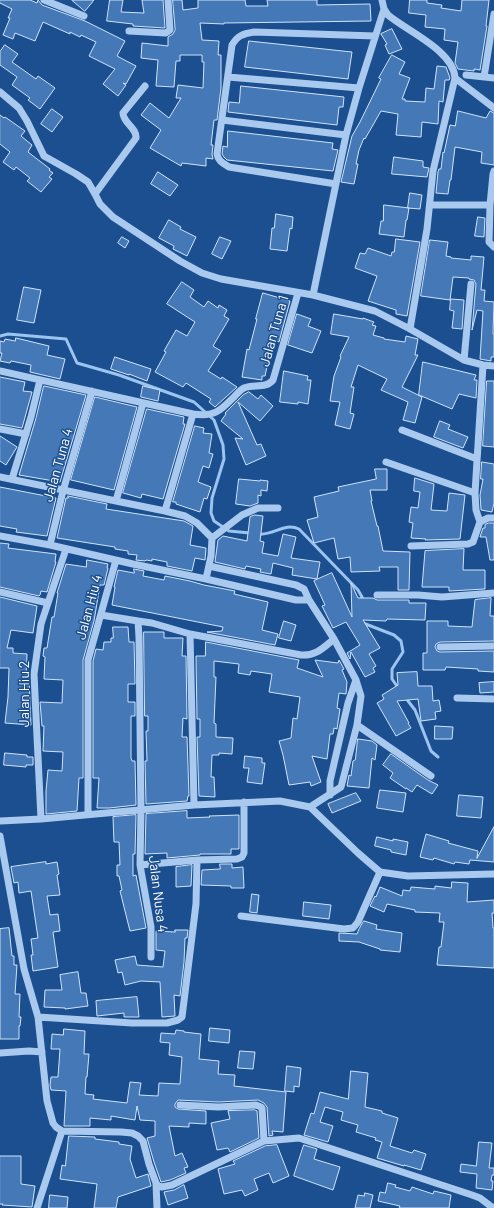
<!DOCTYPE html>
<html>
<head>
<meta charset="utf-8">
<style>
  body { margin:0 }
  canvas { display:block; background:#1b4f8f }
</style>
</head>
<body>
<canvas width="494" height="1208"></canvas>
<script>
const ctx = document.querySelector('canvas').getContext('2d');
ctx.lineJoin = 'round';
function strokePath(path, color, width, dash) {
  ctx.strokeStyle = color;
  ctx.lineWidth = width;
  ctx.lineCap = dash ? 'butt' : 'round';
  ctx.setLineDash(dash || []);
  ctx.stroke(path);
}
function paint(path, color) {
  ctx.fillStyle = color;
  ctx.fill(path, 'evenodd');
}
function write(font, color, halo, rows, align = 'center') {
  ctx.font = font + ' Barlow,sans-serif';
  ctx.lineWidth = 3;
  ctx.setLineDash([]);
  ctx.textBaseline = 'middle';
  ctx.strokeStyle = halo;
  ctx.fillStyle = color;
  for (const [text, x, y, turn = 0] of rows) {
    ctx.save();
    ctx.translate(x, y);
    ctx.rotate((+turn || 0) * Math.PI / 180);
    ctx.textAlign = isNaN(turn) ? turn : align;
    if (halo) ctx.strokeText(text, 0, 0);
    ctx.fillText(text, 0, 0);
    ctx.restore();
  }
}
strokePath(new Path2D(`
  M0,336L8,334L66,339L77,363L119,375L194,402L214,420L223,445L224,459L212,498L211,513L214,521L229,531L250,533
  M258,534C274,536 284,522 299,529L358,590L362,597V601
  M363,623L394,635L401,641L403,652L392,669V679L399,689
  M405,697L415,710L431,751L438,757`), '#9cc4f0', 3);
const building = new Path2D(`
  M0,0H30L37,3L38,0L42,5L85,21L125,41L117,56L136,66L126,84L123,83L126,85L118,96L103,84L115,69L89,56L96,42L81,35L80,37L70,32V34L43,22L35,41L15,33L13,39L3,35L10,18H8L12,9L0,3Z
  M72,0H94L85,11Z
  M110,0H123L121,12L144,13L142,0H163L165,28L133,26V24L107,21Z
  M173,0H182L183,10L198,8V0H245L246,6H268L267,0H317V5L370,4L371,21L224,23V24L200,23L202,40L219,41L218,55H221V88L217,120H214L211,145H213L212,154L213,159L206,158V166L182,163L181,166L150,148L161,130L141,115L150,103L169,118L181,98H176L178,85L203,88L204,62H202V55H180V61H176L174,87L156,86L158,60L141,58L142,43L168,46V37L173,34L175,30Z
  M410,0H427V3L442,5L441,8L461,11L462,0H489L486,26H487L480,70L474,69V71L458,69L455,63L458,42L444,40L445,29L425,27L426,15L409,13Z
  M392,29L402,49L389,54L385,45L387,44L381,34Z
  M249,41L352,52L348,79L245,67Z
  M5,45L18,54L12,62L36,79L38,76L55,88L40,109L28,100L30,98L12,85L17,77L0,65V52Z
  M392,55L405,62L399,74L410,78L402,99H405V101L425,102L426,88L434,89L437,66L446,67L450,78L449,80H445L443,102L439,101L438,124L422,122L421,137L396,135L398,114L381,111L365,139L364,138L359,150L356,164H358L354,184L341,182L352,136L360,122L381,79L379,78Z
  M241,86L344,97L343,107H339L337,125L228,112L229,102L239,103Z
  M52,109L63,117L52,132L41,124Z
  M458,111L486,118L490,111L494,113V165L481,163L482,152L455,147L451,180H450L448,194L436,193L438,172L439,169H441L443,152L444,153L450,125L455,126Z
  M0,115L4,118L5,117L25,131L21,136L32,145L28,152L50,169L49,170L53,173L49,177L52,179L41,192L27,181L30,178L16,167L14,170L3,162L10,152L0,144Z
  M228,131L333,143L332,149L338,150L333,171L227,160L224,157L222,154L223,146L227,147Z
  M394,157L423,161V167L429,168L427,177L392,174Z
  M158,172L178,185L170,196L151,184Z
  M410,193L422,195L420,209L408,208Z
  M384,205L409,208L407,220H406L404,237L379,234L381,221H383Z
  M276,214L293,217L292,229L290,228L287,251L270,249L272,228H274Z
  M478,217L485,218L484,237L475,236Z
  M169,220L181,227L180,229L196,237L187,256L173,249L174,246L159,238Z
  M122,237L129,241L125,248L118,243Z
  M220,237L231,241L222,259L212,254Z
  M396,239L420,242L407,316L396,314V310L368,301L377,276L355,268L360,253L365,254L368,248L391,256L392,252H394Z
  M430,240L448,242L446,256L451,257V258L471,260V256L484,257L481,290H485L484,301L494,302L493,334H494V357H491V361L480,359L483,311L477,310L472,330L476,284L474,280L469,279V278L453,277L450,300L421,296Z
  M182,282L194,290L190,297L204,307L208,301L218,308L219,305L227,310L224,316L229,319L213,346L221,351L208,371L221,379L222,377L237,387L215,407L209,402L211,399L186,383L183,387L155,372L166,352L164,351L176,330L187,336L195,322L167,304Z
  M24,287L41,290L34,323L17,320Z
  M263,293L290,301L279,342L275,340L272,354L270,353L265,376H262V380L242,377L247,349L249,350L257,319H256Z
  M451,299L464,300L462,329L452,328L454,311L450,310Z
  M297,314L311,319L308,326L321,331L312,353L288,345Z
  M334,314L363,319V318L374,322L372,325L376,326L373,335L384,338V339L405,342L406,336L418,339L415,355H418L402,387L422,397L415,423L403,420L408,402L381,390L387,379L358,365L351,387H354L350,413L354,414L350,429L335,425L340,402L330,401L334,376L341,357L340,356L349,337L331,334Z
  M16,338L49,346L47,355L65,359L60,379L30,372L31,365L11,361L10,363L0,361L2,353H0V341L4,342L5,339L15,341Z
  M115,357L151,369L147,381L129,374V375L111,369Z
  M423,362L476,375L474,380H477L476,398L459,394L452,409L419,395Z
  M284,371L308,376L307,380H311L308,404L298,402V404L280,402Z
  M0,377L25,382L23,391L32,392L22,428L0,424Z
  M487,381H494V447L483,446Z
  M44,386L86,395L60,482L19,475L36,418Z
  M143,386L160,390L158,401L141,397Z
  M249,392L258,399L261,395L273,406L260,421L238,402L257,445L261,444L266,456L246,465L235,438L243,439L221,421L226,414L225,413L243,395Z
  M95,397L137,407L114,490L71,480Z
  M147,409L184,417L183,424H185L163,499L142,494L141,498L123,493Z
  M440,421L450,425L448,429L468,437L463,448L434,437Z
  M195,426L204,428L203,433L212,434L209,453L213,454L209,468L203,466L198,482L211,487L207,499L204,498L200,512L176,504V502H173Z
  M0,436L17,447L6,465L0,461Z
  M482,462L494,464V503L492,512L481,510V509L480,495L483,479H481Z
  M375,469H387V490H370L372,501H371L377,526H378L383,551L410,552L409,590H398V567H379L380,571L351,572L350,557L338,559L334,538L314,543L307,520L318,517L314,497L339,491L338,487L376,479Z
  M415,478L434,484L431,510L447,511L449,493L465,495L460,539L425,540L426,539L411,538L413,523L409,522L411,507L418,508L420,492L414,491Z
  M239,479L260,481V480L268,481L267,491L261,490V496L258,495V503L250,506L236,504Z
  M0,487L56,498L47,536L16,532L17,529L0,526Z
  M68,496L107,504L106,509L184,521L193,526L190,545L206,548L205,560L195,558L192,571L167,566V562L152,559V561L146,560L145,561L136,560L137,555L128,554V551L115,549V547L57,538L66,498H68Z
  M255,515L263,516L260,541L264,542L262,553L278,556L283,534L296,537L291,558L320,562L317,579L292,575L293,568L273,563L271,574L260,572L261,569L246,566L245,569L215,562L218,540L223,536L247,541L250,517Z
  M489,523H494V560H490L486,537H480L483,528H485V525Z
  M0,543L9,544L8,548L56,554L55,562H56L47,592L41,591L40,595L39,596L0,587Z
  M464,549L463,570H485V589L449,591V587H422L425,551Z
  M87,560L108,564L107,568H108L104,585H100L94,621L83,660V778H79L77,811L46,814V791L48,770L62,771L63,752L43,751L44,726H42L40,702L62,703L63,680L44,679L45,657L43,656L44,648H47L52,617H54L58,593H57L66,564L86,567Z
  M134,569L144,571L143,576L164,580L165,576L190,581L204,585L235,591L234,594L268,602L262,630L278,634L275,645L207,632L222,631L223,627L112,605L115,587H114L118,570L134,573Z
  M332,573L352,617L351,583L358,598H373L377,600H409V603H426L425,620L387,619L386,621L363,620L380,648L369,654L376,666L373,668L375,672L365,677L351,652L350,659L347,653L360,645L346,622L333,628L322,606L325,605L314,581Z
  M0,597L37,606L33,633L11,630L7,648H13V653L27,654L26,678L29,679L31,725L5,723L8,697L9,668H0Z
  M491,598L490,616H494V641L440,642L436,644L435,647L437,651L440,652L494,651V672L478,671V669L446,667L445,670H423V653H427V621H448V626L472,627L475,600Z
  M284,621L296,625L291,641L279,638Z
  M113,627H128L129,642H134L135,684H128V702H135V716H131V758L132,761H135L136,805L109,808H97L99,778H93V661L96,649L103,650L104,642H111V638H113Z
  M144,632H164V638H183L182,656H186L187,719L183,718L182,737H187L189,796H188L187,801L146,804L145,761H147L146,731H148V716H145Z
  M206,642L299,660L297,668L323,677L315,660L338,663L339,660L344,669L342,670L347,682L346,694L339,693L337,708L340,709L337,729L334,728L333,734H330L327,759L312,756L321,782L311,786L310,782L289,785L283,755L279,741L291,738L293,718L297,719L300,697L269,692L272,674L251,671L250,675L238,673L239,664L214,661V677H216L214,723L216,724V737L233,738L232,754L219,753V755H212L211,777H214L215,797L199,796L197,737H200V719H197L196,656H205Z
  M417,672L418,686H432L433,701L439,700L441,711L435,712L436,719L421,721L418,699L397,701L409,723H408L411,728L396,736L377,703L384,699L382,695L398,685L397,673Z
  M494,682V692L480,693L479,683Z
  M435,726L453,727L452,739H435Z
  M358,739L372,741L377,745L375,760L372,758L369,788L347,786L349,775L351,776L353,761L355,760Z
  M5,753L27,755V757H33V765H26V767L4,765Z
  M391,754L428,780L438,785L432,794L417,785L412,792L406,788V789L390,778L393,773L383,765Z
  M245,756L262,758V763H265L262,784L247,782L249,768H244Z
  M380,790L406,793L403,812L377,808Z
  M356,793L361,801L332,813L328,804Z
  M459,795L483,797L481,818L457,816Z
  M187,811V818L210,817L209,816L239,815V849H231V854H200V855L167,858V853L145,854L146,814Z
  M136,815L135,854H133V876L136,875L146,928L130,931L120,891L122,890L119,876H117V865H120L119,842H114L113,817Z
  M494,827V862L470,860L469,864L455,862L454,864L434,858L433,860L420,857L426,834L449,841L448,843L478,851L477,858Z
  M377,837L393,841V839L408,842L406,855L391,852V850L375,846Z
  M46,862V864L57,862L59,874L57,875L60,895L47,896L50,915L58,914L60,931L53,932L58,967L33,971L31,955H33L31,939L38,938L31,891L19,893L18,882L14,883L11,867Z
  M220,864H232V868L243,867L244,888H231V886L201,885L202,870L220,869Z
  M192,865L191,886L176,887V867Z
  M452,882L468,883L467,902L494,900V913H492L493,928H494V968L437,965L439,947H441L444,922H439L440,913L415,912V910L387,904L384,912L370,906L375,896L376,897L380,887L402,896L403,890L410,891L411,887L435,889V886L451,888Z
  M252,894L259,895L257,913L250,912Z
  M304,902L331,905L329,919L303,916Z
  M364,921L377,925L376,929L402,933L400,952L380,950V949L359,942L339,941V933L357,934L359,929Z
  M9,928L12,956H14V965H17L15,994H20L19,1017H21L20,1026H19V1039H0V929Z
  M175,930H188L187,938H185L184,962L180,996L174,995L175,1016L162,1017L160,982L141,981L125,985L122,972L118,973L115,960L135,956L137,965L163,967L165,951L156,950V931L175,932Z
  M78,972L81,993H86L88,1006L65,1009V1008L44,1007L45,990H62L60,975Z
  M137,997L139,1017H124V1013L97,1016L96,1001Z
  M210,1028L230,1030L229,1043L209,1041Z
  M64,1029L85,1031L84,1054H89L87,1077H86L85,1094L94,1095L93,1099L127,1103L130,1082L141,1083L139,1095L158,1096L159,1083L180,1084L182,1057L169,1055L170,1043L160,1042L161,1033L175,1034L176,1030L184,1031V1032L201,1034L199,1059L219,1061L218,1074L235,1075L234,1086L286,1092L283,1132L272,1131L273,1135L269,1136L267,1107L264,1103L258,1100L218,1102L178,1100L175,1104V1107L178,1109L206,1111V1124L189,1123V1127L169,1126L175,1156L182,1153L188,1167L184,1168L186,1173L170,1180L161,1182L154,1162L147,1138L155,1136V1121L140,1120L137,1106L135,1120L111,1116V1120L90,1118V1126H64L66,1091L51,1090L50,1085L51,1077H58L60,1049H51L52,1034L63,1035Z
  M240,1051L255,1052L253,1069L238,1068Z
  M287,1066L301,1068L299,1087L294,1086V1092L285,1091Z
  M351,1071L368,1073L365,1107L382,1111V1113L398,1118L390,1146L412,1153L414,1150L426,1154L421,1170L404,1165V1166L377,1158L382,1142L375,1140L376,1138L356,1132L358,1125L341,1120L343,1112L325,1107L320,1122L333,1126L328,1142L304,1135L311,1113L314,1114L320,1092L348,1099Z
  M255,1110L257,1111L259,1138L230,1152L228,1148L217,1150L211,1123L230,1119L228,1111Z
  M69,1136L95,1137V1139L119,1142V1144L132,1146L130,1159L136,1178L148,1174L151,1186L118,1197L116,1208H94L97,1184L60,1179L62,1165L65,1166Z
  M479,1142L492,1143L489,1168H494V1175H492L491,1181H493L492,1190L476,1188L477,1174L460,1172L461,1164L476,1166Z
  M277,1145L289,1176L273,1183L269,1173L254,1179L258,1190L245,1196L242,1190L224,1194L218,1169L235,1164L233,1161L265,1146Z
  M304,1145L317,1149L314,1159L340,1167L333,1190L294,1176Z
  M0,1156H21V1184L35,1186L32,1207L2,1205L3,1204H0Z
  M388,1183L396,1185L395,1187L410,1191L412,1187L433,1194L434,1191L451,1195L449,1208H399L400,1206L378,1201L380,1192L385,1193Z
  M184,1185L188,1198L168,1205L164,1192L174,1190Z
  M365,1193L373,1195L370,1208H355L358,1195L364,1196Z
  M50,1195L68,1197L67,1208H49Z`);
paint(building, '#4478b7');
strokePath(building, '#cfe3fa', 1);
strokePath(new Path2D(`
  M44,0L84,16
  M382,0L384,9L388,15C407,31 454,51 455,78L433,171L427,229L410,329
  M129,31L166,33L170,30L168,0
  M466,75L494,78
  M228,77L359,88
  M484,77L494,14
  M455,78L494,108
  M0,92L19,108L27,121L44,156L76,174L88,182L95,194L100,204L113,217L180,261L202,273L221,279L313,295L375,311L410,329L464,360L483,365L494,366
  M222,120L346,135
  M494,171L493,174L490,205L489,242L494,247
  M336,184L229,167C223,163 218,161 217,154L232,45C238,35 243,34 254,32L375,36
  M95,194L136,138C137,128 123,123 123,113L145,86
  M430,205H490
  M313,295L346,135L359,88L384,9
  M464,360L471,284
  M0,371L193,414C215,417 220,411 234,397C237,394 240,390 244,388C254,384 266,389 273,380L298,293
  M0,429L26,434
  M402,430L477,459
  M386,462L475,493
  M0,477L116,501L165,511L185,516L197,523L212,538L211,556L206,579
  M12,479L31,417L40,380
  M116,501L143,403
  M165,511L193,414
  M480,522L476,510L475,493L483,365
  M0,536L50,545L133,564L206,579L296,600H309
  M212,538L242,515L258,508H278
  M50,545L63,491L92,391
  M411,546L468,544L473,542L480,522L488,518H494
  M209,566L296,585L304,589L309,600L334,639L356,680L361,696L357,725L341,787L310,807
  M0,592L48,603
  M377,595H418L442,597L494,593
  M101,615L138,621
  M190,634L194,805
  M440,647L494,646
  M457,698L494,699
  M357,725L431,776
  M330,795V781L348,703L356,680
  M88,814V660L116,560
  M41,819L34,674L41,624L66,549
  M0,821L41,819L194,805L280,801L310,807L358,853L380,872L408,876L494,874
  M0,836L24,969L38,1017L47,1101L53,1123L56,1127L62,1131L121,1132L132,1133L138,1136L143,1141L149,1164L156,1183L157,1208
  M140,865L197,860L237,859L242,857L244,853V802
  M241,916L344,929L353,928L358,922L380,872
  M151,957V927L140,865L141,810L139,637L138,621L152,623L190,634L301,655C316,656 323,648 334,639
  M38,1017L132,1023H167L178,1020L182,1017L196,904L197,860
  M0,1053L29,1051L42,1052
  M180,1105L218,1107L256,1105L261,1107L262,1108L264,1141
  M156,1183L158,1186L162,1187L172,1185L264,1141L299,1138L472,1195L480,1198L493,1208
  M37,1208L62,1131`), '#a9c9ee', 7);
write('14px', '#fff', '#1b4f8f', [
  ["Jalan Tuna 1",274,331,-74],
  ["Jalan Tuna 4",58,465,-74],
  ["Jalan Hiu 4",89,607,-75],
  ["Jalan Hiu 2",24,694,-90],
  ["Jalan Nusa 4",158,894,83]
]);
</script>
</body>
</html>
